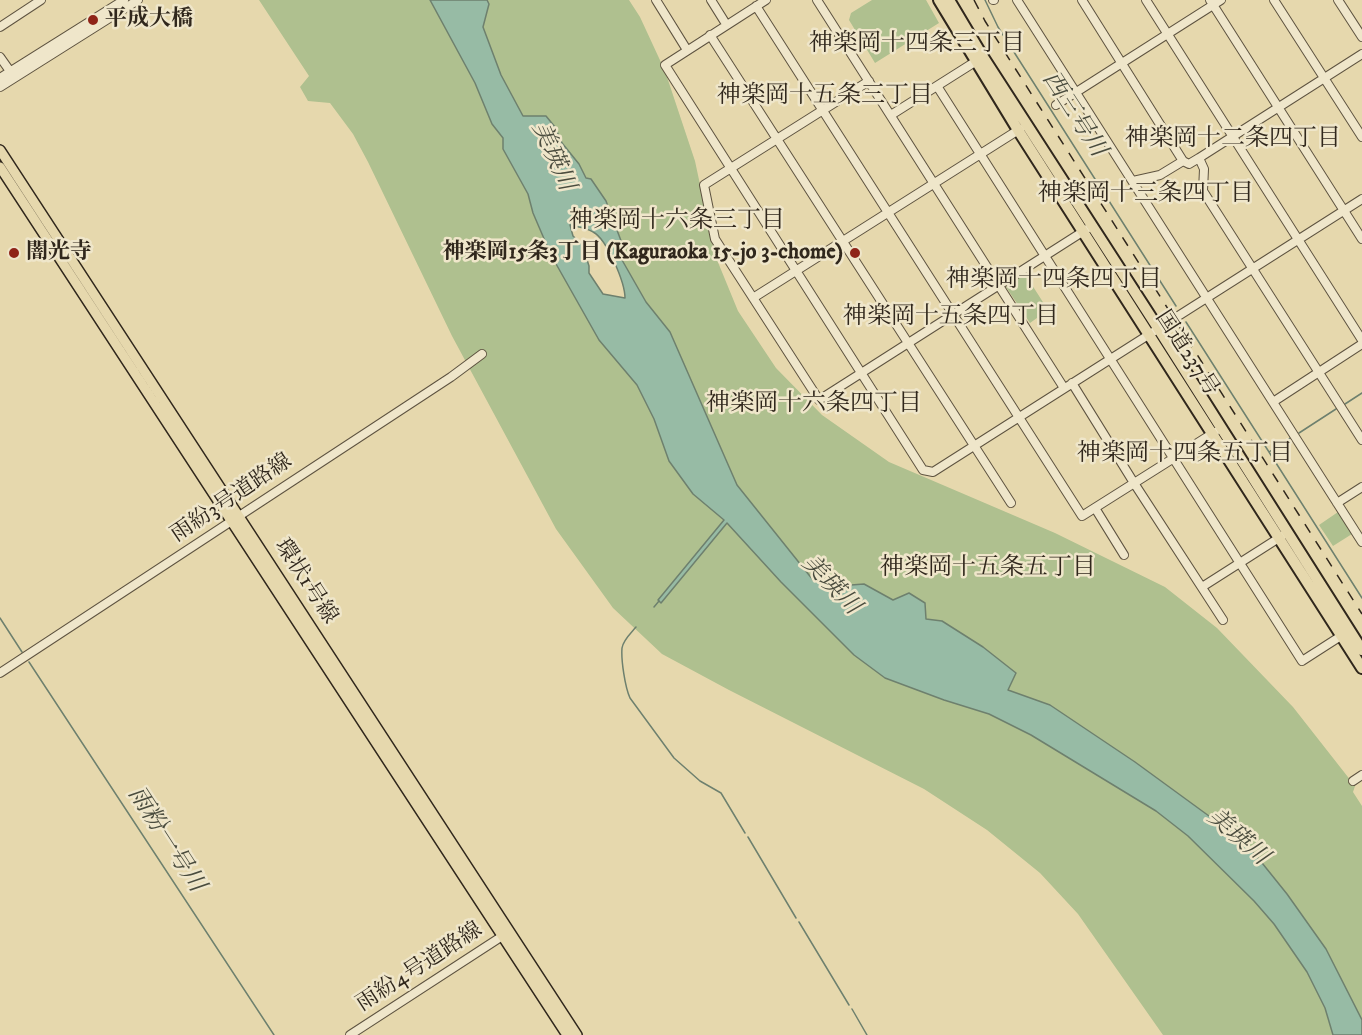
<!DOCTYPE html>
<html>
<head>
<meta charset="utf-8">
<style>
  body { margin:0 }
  canvas { display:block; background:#e6d8ad }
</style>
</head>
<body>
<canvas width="1362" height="1035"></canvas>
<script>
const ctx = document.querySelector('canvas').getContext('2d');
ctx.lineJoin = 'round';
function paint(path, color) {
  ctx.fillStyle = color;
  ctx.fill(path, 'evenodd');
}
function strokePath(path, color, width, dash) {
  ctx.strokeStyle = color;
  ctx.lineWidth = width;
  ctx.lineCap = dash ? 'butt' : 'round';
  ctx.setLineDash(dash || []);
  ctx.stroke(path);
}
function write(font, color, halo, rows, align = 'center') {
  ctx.font = font + ' "IM FELL DW Pica","Noto Serif JP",serif';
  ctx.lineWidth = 5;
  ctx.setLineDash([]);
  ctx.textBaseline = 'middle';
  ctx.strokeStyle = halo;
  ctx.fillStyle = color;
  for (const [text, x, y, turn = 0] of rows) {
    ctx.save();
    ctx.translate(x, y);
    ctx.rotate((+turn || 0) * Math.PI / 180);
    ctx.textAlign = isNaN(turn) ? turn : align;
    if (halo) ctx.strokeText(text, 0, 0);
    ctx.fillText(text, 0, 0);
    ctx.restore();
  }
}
paint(new Path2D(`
  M259,0H430L475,83L492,124L503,138V149L528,194L533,213L551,255L599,340L637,385L693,494L725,521L781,582L854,655L885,678L944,700L989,714L1031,735L1156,811L1188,836L1254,901L1274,924L1307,972L1325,1008L1333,1035H1163L1078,914L1040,873L987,830L924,789L729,690L662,654L613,608L556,529L452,336L368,162L353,134L330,103L308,101L300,87L309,76Z
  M487,0H629L640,17L665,71L695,161L715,255L738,311L776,368L822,415L889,462L1055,533L1165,587L1217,628L1293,707L1355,786L1353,792L1362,806V1020L1326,949L1287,894L1246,843L1135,762L1050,705L1008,690L1016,673L983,647L942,621L926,619L925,603L909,593L893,600L864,584L838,586L813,580L737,485L670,332L646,302L622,260L623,246L579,164L562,143L555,127L523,116L501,75L483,27L489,4Z
  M872,0H926L939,23L875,63L849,20L851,13Z
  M1025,274L1048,310L1030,323L1006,287Z
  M1338,512L1352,534L1333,546L1319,525Z`), '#afc08f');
const water = new Path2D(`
  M430,0H487L489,4L483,27L501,75L523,116H546L555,127L562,143L579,164L586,178L591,179L606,201L623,246L622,260L646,302L670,332L737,485L813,580L838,586L864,584L893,600L909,593L925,603L926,619L942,621L983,647L1016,673L1008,690L1050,705L1135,762L1246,843L1287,894L1326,949L1362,1020V1035H1333L1325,1008L1307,972L1274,924L1254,901L1188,836L1156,811L1031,735L989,714L944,700L885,678L854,655L781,582L727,523L661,603L658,600L724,520L693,494L669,461L654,419L637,385L599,340L551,255L533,213L528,194L503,149V138L492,124L475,83ZM570,225C577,227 587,228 593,232C607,239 625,283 625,298L603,294L589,273V266L582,244L573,236Z`);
paint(water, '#97bba5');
strokePath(water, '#6e806e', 1.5);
strokePath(new Path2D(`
  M985,0L998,27L1176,306
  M1186,322L1269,452L1290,438
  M1345,404L1362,393
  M1299,433L1336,409
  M1269,452L1362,598
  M654,607L659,601
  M0,618L22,652
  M636,627C631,633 623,640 622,648C621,660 625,687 630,698L674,758L700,781L721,793L745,833
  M29,662L274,1035
  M748,837L796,918
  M799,922L849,1005
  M852,1009L867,1035`), '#6e806e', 1.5);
const minor = new Path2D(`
  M656,0L687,50
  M711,0L726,24
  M766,0L665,65L923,470L933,472L1362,199
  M817,0L1064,388
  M993,0H994
  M1017,0L1362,542
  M1082,0L1183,161
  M1146,0L1362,340
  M1210,0L1362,239
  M1274,0L1362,137
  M1338,0L1362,37
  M756,6L1082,516L1215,432
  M0,27L41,0
  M710,35L1011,503
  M0,57L12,74
  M0,78L124,0
  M869,81L704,185L715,239L819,400L1087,229
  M937,86L1302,661L1344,634
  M0,87L138,0
  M1056,105L1221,0
  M891,115L978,60
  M1199,158L1362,54
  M1133,181L1160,175L1183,161L1189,164L1199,158L1204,169L1203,191L1362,440
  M753,298L1020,129
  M1072,383L1134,483L1223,620
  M1273,402L1362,344
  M1337,503L1362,487
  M1095,508L1124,555
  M1202,587L1282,536
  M0,673L451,377L482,354
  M1353,781L1362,775
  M350,1035L507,933`);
const major = new Path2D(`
  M0,150L577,1035
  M0,167L567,1035`);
const highway = new Path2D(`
  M939,0L1018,130L1362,668
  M949,0L983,57L1158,328L1362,650`);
strokePath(minor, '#5e5340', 10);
strokePath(major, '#30271c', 12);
strokePath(highway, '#30271c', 14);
strokePath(minor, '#efe6ca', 8);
strokePath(major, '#e6d8ad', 9);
strokePath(highway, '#e6d8ad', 10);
strokePath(new Path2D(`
  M974,0L985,21L1362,614`), '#30271c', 1.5, [10, 10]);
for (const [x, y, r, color] of [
  [93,20,6,"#8f2418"],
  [14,253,6,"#8f2418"],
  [855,253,6,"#8f2418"]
]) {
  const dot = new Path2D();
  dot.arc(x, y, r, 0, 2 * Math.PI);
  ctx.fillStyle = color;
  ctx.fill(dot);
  strokePath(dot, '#efe6ca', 2);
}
write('bold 22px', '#30271c', '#efe6ca', [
  ["平成大橋",105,20],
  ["闇光寺",26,253],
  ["神楽岡15条3丁目 (Kaguraoka 15-jo 3-chome)",843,253,"right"]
], 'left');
write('22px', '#30271c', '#efe6ca', [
  ["国道237号",1186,354,57],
  ["雨紛3号道路線",232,499,-34],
  ["環状1号線",305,582,57],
  ["雨紛4号道路線",420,968,-33]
]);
write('24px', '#30271c', '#efe6ca', [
  ["神楽岡十四条三丁目",917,45],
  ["神楽岡十五条三丁目",825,97],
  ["神楽岡十二条四丁目",1233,140],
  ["神楽岡十三条四丁目",1146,195],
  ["神楽岡十六条三丁目",677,222],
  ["神楽岡十四条四丁目",1054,281],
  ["神楽岡十五条四丁目",951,318],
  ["神楽岡十六条四丁目",814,405],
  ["神楽岡十四条五丁目",1185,455],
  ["神楽岡十五条五丁目",988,569]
]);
write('italic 24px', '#4a4c3e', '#efe6ca', [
  ["西三号川",1073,115,57],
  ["美瑛川",552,157,66],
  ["美瑛川",830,586,46],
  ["美瑛川",1237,838,41],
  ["雨粉一号川",165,840,57]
]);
</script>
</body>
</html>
